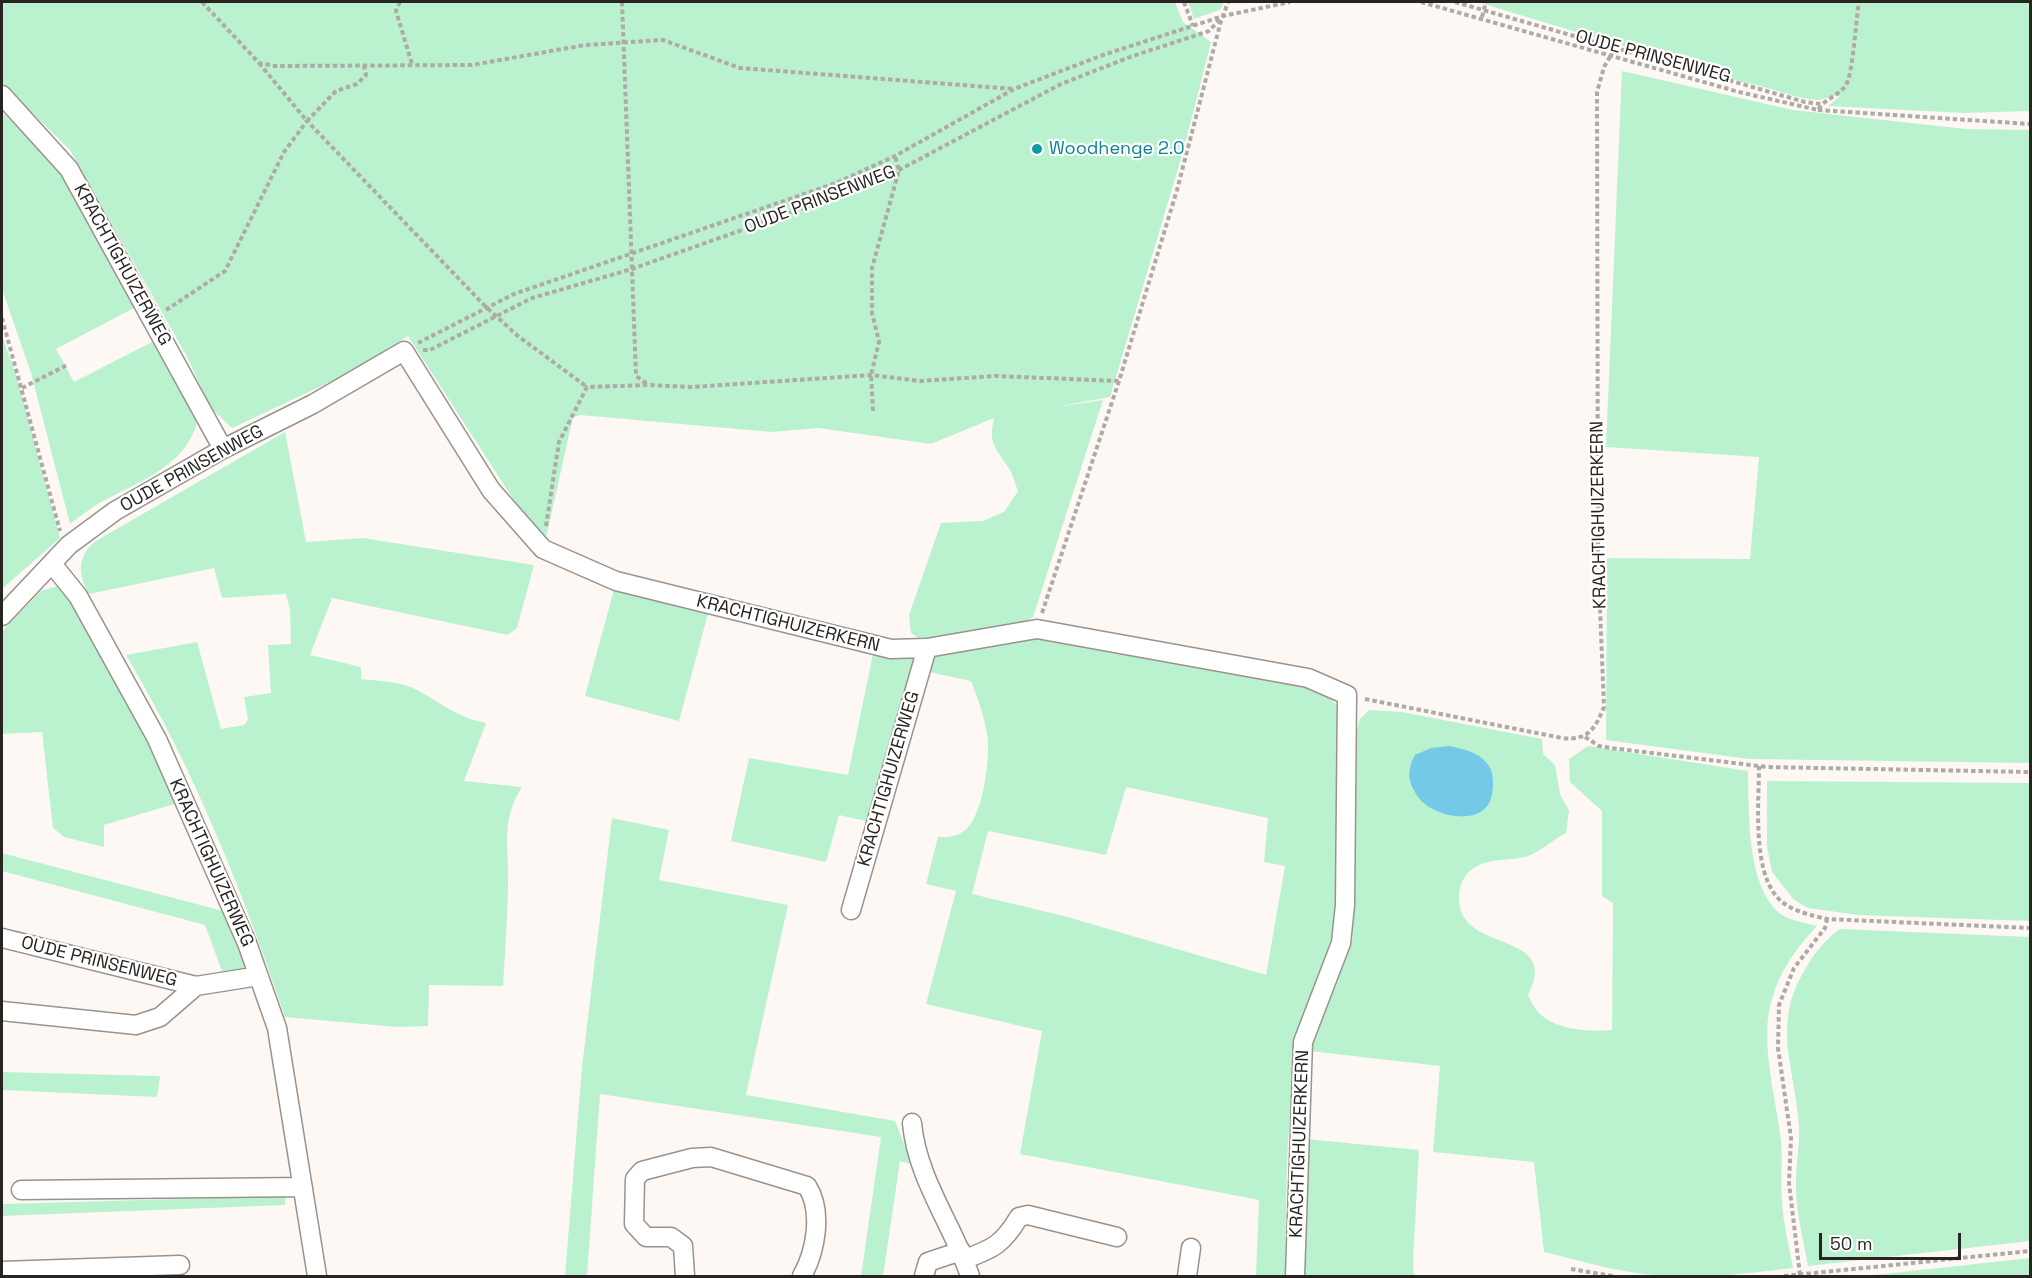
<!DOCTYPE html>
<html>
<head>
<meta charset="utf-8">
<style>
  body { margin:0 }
  #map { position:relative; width:2032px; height:1278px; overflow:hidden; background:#fef8f5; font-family:"Space Grotesk",sans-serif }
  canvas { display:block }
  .frame { position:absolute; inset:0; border:3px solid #282422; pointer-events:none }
  .scale { position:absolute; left:1819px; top:1233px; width:142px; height:27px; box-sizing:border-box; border:3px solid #282422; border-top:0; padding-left:8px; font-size:18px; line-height:21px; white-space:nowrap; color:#282422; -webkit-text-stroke:4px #fff; paint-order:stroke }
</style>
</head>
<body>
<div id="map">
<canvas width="2032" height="1278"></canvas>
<div class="frame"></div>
<div class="scale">50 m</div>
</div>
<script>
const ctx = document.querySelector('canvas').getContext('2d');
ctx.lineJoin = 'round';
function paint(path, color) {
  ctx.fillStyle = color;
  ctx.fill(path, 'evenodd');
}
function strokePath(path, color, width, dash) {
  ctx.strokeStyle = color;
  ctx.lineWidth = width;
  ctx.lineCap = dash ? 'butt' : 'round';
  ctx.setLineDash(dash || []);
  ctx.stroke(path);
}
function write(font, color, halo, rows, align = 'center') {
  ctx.font = font + ' "Space Grotesk",sans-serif';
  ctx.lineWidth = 4.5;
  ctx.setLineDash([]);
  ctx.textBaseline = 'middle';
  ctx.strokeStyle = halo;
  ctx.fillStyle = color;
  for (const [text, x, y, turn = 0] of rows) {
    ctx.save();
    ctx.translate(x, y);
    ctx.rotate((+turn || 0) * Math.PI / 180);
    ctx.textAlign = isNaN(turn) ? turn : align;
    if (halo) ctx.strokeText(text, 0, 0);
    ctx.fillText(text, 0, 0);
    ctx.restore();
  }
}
paint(new Path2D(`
  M2,2H1175L1183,22L1211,42L1183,152L1110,397L1055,407L1103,400L1033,617L1017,627L924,642L911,633L909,615L941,523L983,521L1004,512L1018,491C1015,483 1013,474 1008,467C995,447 988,444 994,418L931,444L819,428L771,432L580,415L573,417L544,547L408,336L343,376L232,428L211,408L186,355L70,150L2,83Z
  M1188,2H1224L1220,10L1194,19Z
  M1477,2H2030V111L1964,113L1828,106L1840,96C1831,94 1826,100 1817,100C1799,100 1764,85 1742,82Z
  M1622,71L1793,110L1966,129L2030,130V763L1749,759L1606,740L1607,558L1750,559L1759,457L1606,447Z
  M2,112L56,166L134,308L56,349L74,382L152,342L197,422C186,468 132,484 96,505C87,511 78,518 70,524L31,373L2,289Z
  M2,335L17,378L60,538L2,589Z
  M285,432L306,542L363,538L534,565L517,628L508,635L332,598L310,655L361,667V679C378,681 397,681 413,688C440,701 454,717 486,723L464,781L522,787C499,822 510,850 508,889C507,921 505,954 503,986L429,985L428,1026L397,1027L285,1017C243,892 194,769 126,655L197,642L221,729L244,725L248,720L244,697L271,693L268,645L291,644L290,610L286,594L222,598L214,568L89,594C78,575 77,558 94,542Z
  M58,586L66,593L144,725L181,802L104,825V847L64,837L53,828L42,732L2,734V631L41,591Z
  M615,586L709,610L679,721L585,696Z
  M1067,638L1320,690L1336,704L1339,720L1338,916L1334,950L1295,1043L1287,1158L1285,1276H1256L1259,1200L1020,1154L1042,1031L926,1004L956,891L926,884L938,837C948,837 956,837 964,831C983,818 991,756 987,734C984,716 978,699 971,681L919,670L880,824L839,815L826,862L731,841L749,758L848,775L873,654L908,658L963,652L1011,639ZM1126,787L1268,818L1264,862L1285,866L1266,975L1064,916L972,894L988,831L1106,855Z
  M1369,710L1402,712L1542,739L1543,754L1555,765L1560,794L1569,811L1566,833C1554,839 1542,850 1531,855C1511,863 1487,855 1469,872C1462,878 1458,891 1459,901C1462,954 1562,930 1528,995C1531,1000 1534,1008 1538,1012C1555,1030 1589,1032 1612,1030L1613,903L1602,896V811L1570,782L1569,759L1588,746L1748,771C1749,812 1746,882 1778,912C1787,920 1806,923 1817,926C1797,947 1780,970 1772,999C1759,1039 1776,1099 1781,1140C1783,1160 1780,1180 1782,1200C1783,1223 1789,1246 1793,1268C1752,1273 1711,1278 1670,1276C1627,1275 1585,1262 1544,1252L1534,1162L1433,1152L1440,1066L1310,1051L1316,1020L1346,954L1350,920L1354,739L1360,719Z
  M1767,781L2030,783V921L1858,915L1808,908L1794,900L1772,872L1767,847Z
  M612,818L669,830L659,880L788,905L746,1095L895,1121L912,1164L900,1161L883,1276H861L881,1137L600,1094L587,1276H565L582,1067Z
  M2,853L227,912L248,968L222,971L205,925L2,871Z
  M1840,929L2030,937V1241L1808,1266C1803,1238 1795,1209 1796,1180C1796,1162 1800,1144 1799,1126C1795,1064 1770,1025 1807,966C1816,951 1826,939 1840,929Z
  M2,1072L160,1076L157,1097L2,1090Z
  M1306,1139L1419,1150L1413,1260L1414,1276H1303Z
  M285,1196V1205L2,1216V1204Z
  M2030,1258V1276H1865Z`), '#baf2d0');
paint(new Path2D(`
  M1449,746C1470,750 1494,757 1493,783C1493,790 1492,799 1488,805C1473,826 1431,815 1418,797C1408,782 1406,772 1415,755L1431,748Z`), '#74c9e9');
const minor = new Path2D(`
  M2,95L69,169L223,449
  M53,565L78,596L157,739L247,943L277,1028L317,1276
  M2,616L69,545L115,511L223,449L313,404L404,351L491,490L543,549L616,581L891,649L927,648L1037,629L1308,678L1347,695L1345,905L1341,943L1303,1042L1295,1276
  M851,910L927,648
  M2,938L196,986L259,976
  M2,1011L136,1025L160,1017L196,986
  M912,1123C917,1179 953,1225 970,1276
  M21,1190L303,1187
  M965,1259C993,1249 1003,1244 1019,1217L1028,1215L1117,1237
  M2,1271L180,1265
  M685,1276L683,1246L671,1237H646L634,1224L635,1179L642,1171L692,1158L711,1157L807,1186C823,1211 816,1251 802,1276
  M924,1276L928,1262L961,1251
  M1187,1276L1191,1248`);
strokePath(minor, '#9a928c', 21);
strokePath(new Path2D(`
  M202,2L259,63L275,66L472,65L585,45L663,40L740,68L1014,89
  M400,2L396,11L412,64
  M622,2L636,376L647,384
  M1184,2L1193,26
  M1421,2L1739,92L1818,110C1824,99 1839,96 1846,85C1853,73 1856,19 1859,2
  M1455,2L1805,102L1821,104
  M1482,17L1486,2
  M259,63L307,121L336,91L357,84L366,75L364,65
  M1818,110L2030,124
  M166,310L225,271L284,152L307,121L486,307L518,336L587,387
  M2,318L60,531
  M418,343L514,294L836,183L895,156L1014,89L1103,55L1223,16L1290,2
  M423,350H430L532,298L632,269L798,210L899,170L1061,84L1130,57L1209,31L1223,16L1228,2
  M22,388L67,365
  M873,411L871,375L879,342L872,313V268L899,170L895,156
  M546,526L559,442L587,387L648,385L691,387L871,375L920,381L996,376L1119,381
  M1042,613L1119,381L1177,190L1222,17
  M1365,699L1562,738C1588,741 1595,729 1604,707L1598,558L1597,92L1604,67L1615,48
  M1585,737L1599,746L1611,748L1767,767L2030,772
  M1759,766C1759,802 1752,868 1777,897C1789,911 1811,915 1827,919L2030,928
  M1571,1269L1613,1276
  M1800,1275L1789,1183L1791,1138L1778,1048L1779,1005L1794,968L1825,928L1827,919
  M1784,1276L2030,1251`), '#afaaa7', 4, [4.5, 3]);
strokePath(minor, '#fff', 18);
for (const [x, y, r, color] of [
  [1037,149,6,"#0f9aa8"]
]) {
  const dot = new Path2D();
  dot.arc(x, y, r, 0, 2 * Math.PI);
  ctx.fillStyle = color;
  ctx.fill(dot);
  strokePath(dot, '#fff', 2);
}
write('18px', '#282422', '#fff', [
  ["OUDE PRINSENWEG",1653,57,15],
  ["OUDE PRINSENWEG",820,200,-21],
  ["KRACHTIGHUIZERWEG",122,265,61],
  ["OUDE PRINSENWEG",192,469,-29],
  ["KRACHTIGHUIZERKERN",1599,515,-91],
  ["KRACHTIGHUIZERKERN",788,624,14],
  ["KRACHTIGHUIZERWEG",889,779,-74],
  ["KRACHTIGHUIZERWEG",211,863,66],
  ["OUDE PRINSENWEG",99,962,14],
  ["KRACHTIGHUIZERKERN",1300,1144,-88]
]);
write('18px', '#0d838f', '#fff', [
  ["Woodhenge 2.0",1049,149]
], 'left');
</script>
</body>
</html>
